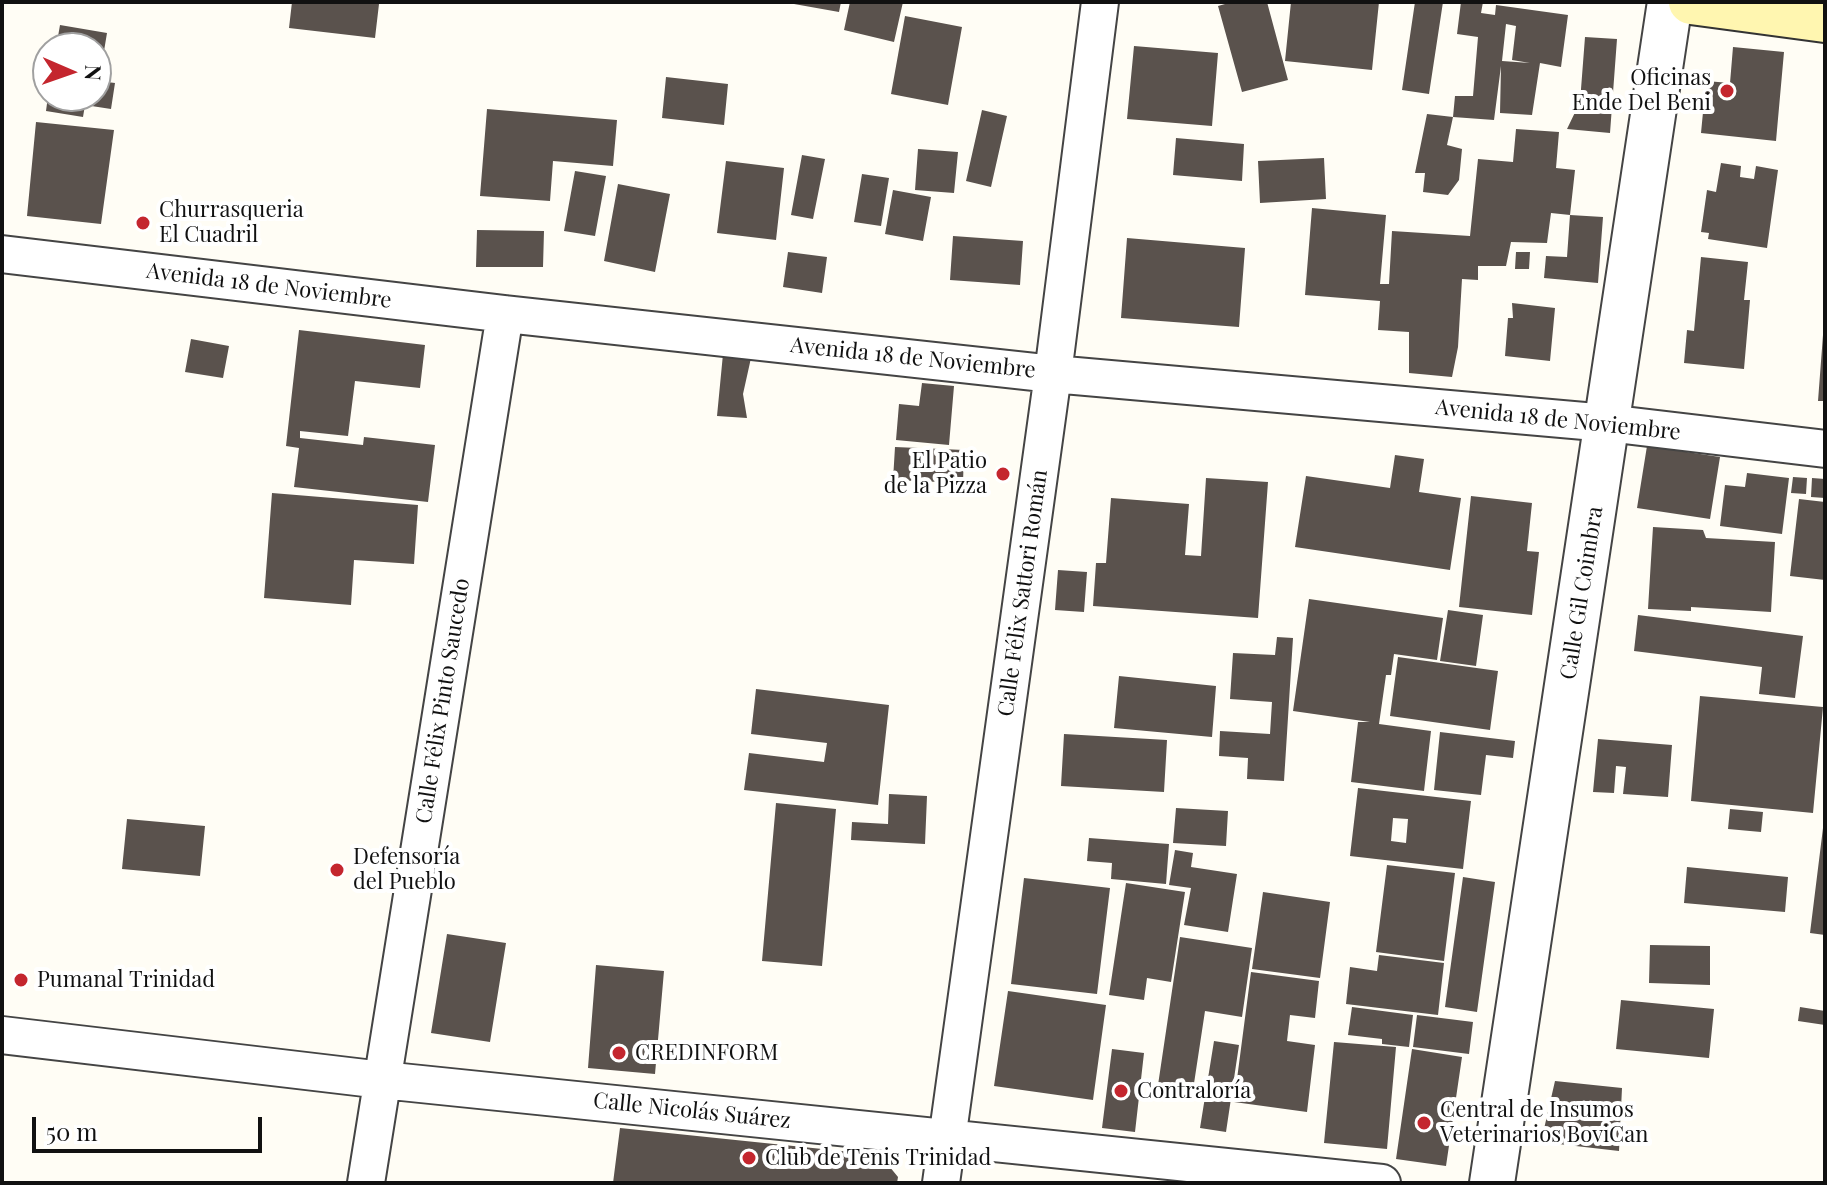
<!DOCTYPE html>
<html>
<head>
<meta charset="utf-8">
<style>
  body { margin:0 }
  #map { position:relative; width:1827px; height:1185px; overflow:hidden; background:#fffdf5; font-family:"Playfair Display",serif }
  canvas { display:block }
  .frame { position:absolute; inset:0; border:4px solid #111; pointer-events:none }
  .north { position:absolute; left:32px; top:32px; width:80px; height:80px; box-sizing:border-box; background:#fff; border:2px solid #a0a0a0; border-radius:50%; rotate:92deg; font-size:22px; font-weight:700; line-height:32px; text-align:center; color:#111 }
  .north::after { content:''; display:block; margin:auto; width:28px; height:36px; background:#c4262e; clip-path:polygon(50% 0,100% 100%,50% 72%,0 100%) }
  .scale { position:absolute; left:32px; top:1117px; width:230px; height:36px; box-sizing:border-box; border:4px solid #111; border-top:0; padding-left:10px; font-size:24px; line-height:28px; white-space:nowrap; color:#111; -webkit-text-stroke:6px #fff; paint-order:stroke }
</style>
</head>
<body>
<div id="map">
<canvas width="1827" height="1185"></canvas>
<div class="frame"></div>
<div class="north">N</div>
<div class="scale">50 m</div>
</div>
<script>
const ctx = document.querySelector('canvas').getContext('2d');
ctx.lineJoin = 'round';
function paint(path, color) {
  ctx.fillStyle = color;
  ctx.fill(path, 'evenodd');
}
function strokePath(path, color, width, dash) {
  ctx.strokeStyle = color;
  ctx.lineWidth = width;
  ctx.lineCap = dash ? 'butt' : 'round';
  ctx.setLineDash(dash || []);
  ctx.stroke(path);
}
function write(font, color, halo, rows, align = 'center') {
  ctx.font = font + ' "Playfair Display",serif';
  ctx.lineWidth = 8;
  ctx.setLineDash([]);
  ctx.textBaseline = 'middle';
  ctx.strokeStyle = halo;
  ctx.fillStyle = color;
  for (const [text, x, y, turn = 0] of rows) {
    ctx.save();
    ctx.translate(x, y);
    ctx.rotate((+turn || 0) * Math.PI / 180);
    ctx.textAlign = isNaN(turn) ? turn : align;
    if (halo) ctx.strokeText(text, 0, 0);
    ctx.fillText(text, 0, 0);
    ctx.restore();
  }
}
paint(new Path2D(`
  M292,2H362L379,4L375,38L289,28Z
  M794,2H841L839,12L794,4Z
  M850,2H903L894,42L844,30Z
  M1232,2H1267L1288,80L1242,92L1218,6Z
  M1291,2H1379L1372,70L1285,61Z
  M1415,2H1443L1429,94L1402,90Z
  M1461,2H1483L1481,13L1495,15L1496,5L1568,15L1561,67L1540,63L1532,115L1500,113L1501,66L1494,120L1453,117L1447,145L1462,149L1459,180L1448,195L1423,192L1425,173H1415L1427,114L1453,117L1455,96H1473L1478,37L1457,34ZM1506,24L1516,26L1512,60L1530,63L1502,61Z
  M905,16L962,27L948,105L891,94Z
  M60,25L107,33L99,81L115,83L111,109L85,105L83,117L46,111L48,96H96V48H56Z
  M1585,37L1617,39L1610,133L1567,129L1580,102Z
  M1134,46L1218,53L1212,126L1127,119Z
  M1733,47L1784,52L1776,141L1701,133L1706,81L1730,83Z
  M666,77L728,84L724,125L662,118Z
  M487,109L617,120L613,166L553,161L550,201L480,196Z
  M982,110L1007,116L991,187L966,181Z
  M36,122L114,130L101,224L27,216Z
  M1516,129L1559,132L1556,168L1575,170L1570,215L1603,217L1598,283L1544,278L1546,256L1567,257L1570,215L1551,213L1547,243L1511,242L1506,266H1478V280L1462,279L1458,347L1452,377L1409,373V332L1378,330L1380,301L1305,295L1312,208L1386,215L1380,284H1389L1392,231L1470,236L1478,159L1513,162Z
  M1176,138L1244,144L1242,181L1173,175Z
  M918,149L958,152L954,193L915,190Z
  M802,155L825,159L813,219L791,215Z
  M1324,158L1326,199L1260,203L1258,161Z
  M726,161L784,168L776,240L717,233Z
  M1721,163L1741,166L1740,177L1754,179L1756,166L1778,170L1767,248L1708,239L1709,233L1701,232L1707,190L1716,192Z
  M575,171L606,176L595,236L564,231Z
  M862,174L889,178L881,226L854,222Z
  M618,184L670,194L655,272L604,261Z
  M893,190L931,197L923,241L885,234Z
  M477,230L544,231L543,267H476Z
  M953,236L1023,241L1020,285L950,280Z
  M1127,238L1245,248L1239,327L1121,318Z
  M788,252L827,257L822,293L783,287Z
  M1516,252H1530L1529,269H1515Z
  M1701,257L1748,262L1744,300H1750L1744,369L1684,363L1687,330L1694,331Z
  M1512,303L1555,308L1550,361L1505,356L1508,318H1513Z
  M299,330L425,345L420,388L355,381L348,436L300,431V438L363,445L364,437L435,445L428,502L294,487L299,448L286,446Z
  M1823,335H1825V401H1818Z
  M191,339L229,346L223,378L185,372Z
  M723,354L751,358L743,394L747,418L717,416Z
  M922,383L954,386L949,445L896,440L899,404L919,406Z
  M1647,446L1720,457L1710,519L1637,508Z
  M895,447L964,450L963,483L893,480Z
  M1395,455L1424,459L1419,492L1461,498L1450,570L1295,547L1306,476L1390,488Z
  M1747,473L1789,478L1782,534L1720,526L1725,485L1745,487Z
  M1793,477L1807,478L1806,494L1791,493Z
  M1206,478L1268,482L1258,618L1093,606L1096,563H1106L1111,498L1189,504L1185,555L1201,556Z
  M1812,478L1825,479V498L1811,497Z
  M272,493L418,505L414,564L354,560L351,605L264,598Z
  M1471,496L1532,503L1527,551L1539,552L1532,615L1459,607Z
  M1799,499L1825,502V580L1790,576Z
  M1653,527L1703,530L1706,538L1775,542L1771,612L1691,607V611L1648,609Z
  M1058,570L1087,572L1084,612L1055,610Z
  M1309,599L1443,618L1437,660L1394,654L1391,675H1386L1379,724L1431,731L1424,791L1351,782L1358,722H1370L1293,711Z
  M1448,610L1483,615L1476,666L1440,661Z
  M1638,615L1803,636L1795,698L1759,694L1762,667L1634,651Z
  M1277,637L1293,638L1284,781L1247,779L1248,758L1219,756L1220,731L1270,734L1272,702L1230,699L1233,653L1275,655Z
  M1398,657L1498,671L1490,730L1390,716Z
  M1119,676L1216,686L1212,737L1114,728Z
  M756,689L889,705L878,805L744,790L749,753L824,762L827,743L751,734Z
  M1700,696L1823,707L1813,813L1691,801Z
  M1440,732L1515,741L1513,758L1486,755L1481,795L1434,790Z
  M1064,734L1167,740L1164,792L1061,786Z
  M1598,739L1672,745L1668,797L1623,794L1626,767L1616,766L1614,793L1593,792Z
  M1358,788L1471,801L1463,869L1350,856ZM1393,818L1408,819L1406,843L1391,841Z
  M889,794L927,796L925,844L851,840L852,822L888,824Z
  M776,803L836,809L822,966L762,961Z
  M1176,808L1228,811L1226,846L1173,843Z
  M1730,809L1763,812L1761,832L1728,829Z
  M127,819L205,826L200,876L122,869Z
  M1823,828H1825V935L1810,933Z
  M1089,838L1169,844L1166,884L1111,879L1112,863L1087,861Z
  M1175,850L1193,853L1191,867L1237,874L1228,932L1184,925L1191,888L1169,885Z
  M1387,865L1455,873L1444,961L1376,952Z
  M1687,867L1788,877L1785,912L1684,903Z
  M1463,877L1495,882L1477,1012L1445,1007Z
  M1024,878L1110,888L1097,994L1011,984Z
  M1126,883L1185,892L1171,982L1147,978L1144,1000L1109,995Z
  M1263,892L1330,902L1320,978L1252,969Z
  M447,934L506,943L490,1042L431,1033Z
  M1180,937L1252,948L1242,1017L1205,1011L1193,1090L1158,1085Z
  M1650,945L1710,946V985L1649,983Z
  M1379,955L1444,963L1438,1015L1346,1004L1350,967L1377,971Z
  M596,965L664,971L655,1074L588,1068Z
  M1251,972L1319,981L1315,1018L1290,1015L1287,1041L1315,1045L1307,1112L1234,1102Z
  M1008,991L1106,1005L1093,1100L994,1086Z
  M1621,1000L1714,1009L1709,1058L1616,1049Z
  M1352,1007L1413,1015L1409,1047L1382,1044V1039L1348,1035Z
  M1800,1007L1825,1011V1025L1798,1021Z
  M1417,1015L1473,1022L1469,1054L1413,1047Z
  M1214,1041L1239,1045L1226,1132L1200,1128Z
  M1334,1042L1396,1047L1387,1149L1324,1143Z
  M1112,1049L1144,1053L1135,1132L1102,1128Z
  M1412,1049L1462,1057L1446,1166L1396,1159Z
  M1555,1081L1622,1088L1619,1151L1541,1142Z
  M620,1128L880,1155L898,1177L897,1183H613Z`), '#5a524d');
const minor = new Path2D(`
  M2,254L505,314L1053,374L1607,423L1825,449
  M2,1035L382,1080L1382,1183
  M366,1183L505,314
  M941,1183L1053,374L1100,2`);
const tertiary = new Path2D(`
  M1492,1183L1670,2`);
const secondary = new Path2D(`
  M1691,2L1825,20`);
strokePath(minor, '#444', 40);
strokePath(tertiary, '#444', 48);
strokePath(secondary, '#333', 48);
strokePath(minor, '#fff', 36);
strokePath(tertiary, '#fff', 44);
strokePath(secondary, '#fff6b0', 44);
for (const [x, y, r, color] of [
  [1727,91,8,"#c4262e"],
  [143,223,8,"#c4262e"],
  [1003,474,8,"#c4262e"],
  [337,870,8,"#c4262e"],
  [21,980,8,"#c4262e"],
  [619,1053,8,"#c4262e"],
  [1121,1091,8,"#c4262e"],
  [1424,1123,8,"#c4262e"],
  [749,1158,8,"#c4262e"]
]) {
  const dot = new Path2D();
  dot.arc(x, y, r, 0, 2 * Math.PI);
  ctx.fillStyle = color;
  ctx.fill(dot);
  strokePath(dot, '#fff', 3);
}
write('22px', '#111', '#fff', [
  ["Oficinas",1711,78,"right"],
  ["Ende Del Beni",1711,103,"right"],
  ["Churrasqueria",159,210],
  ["El Cuadril",159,235],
  ["El Patio",987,461,"right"],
  ["de la Pizza",987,486,"right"],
  ["Defensoría",353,857],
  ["del Pueblo",353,882],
  ["Pumanal Trinidad",37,980],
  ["CREDINFORM",635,1053],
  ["Contraloría",1137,1091],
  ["Central de Insumos",1440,1110],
  ["Veterinarios BoviCan",1440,1135],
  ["Club de Tenis Trinidad",765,1158]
], 'left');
write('22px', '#111', '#fff', [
  ["Avenida 18 de Noviembre",269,286,7],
  ["Avenida 18 de Noviembre",913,358,6],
  ["Avenida 18 de Noviembre",1558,420,6],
  ["Calle Félix Sattori Román",1023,593,-82],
  ["Calle Gil Coimbra",1582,593,-81],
  ["Calle Félix Pinto Saucedo",443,701,-81],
  ["Calle Nicolás Suárez",692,1111,6]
]);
</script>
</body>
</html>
